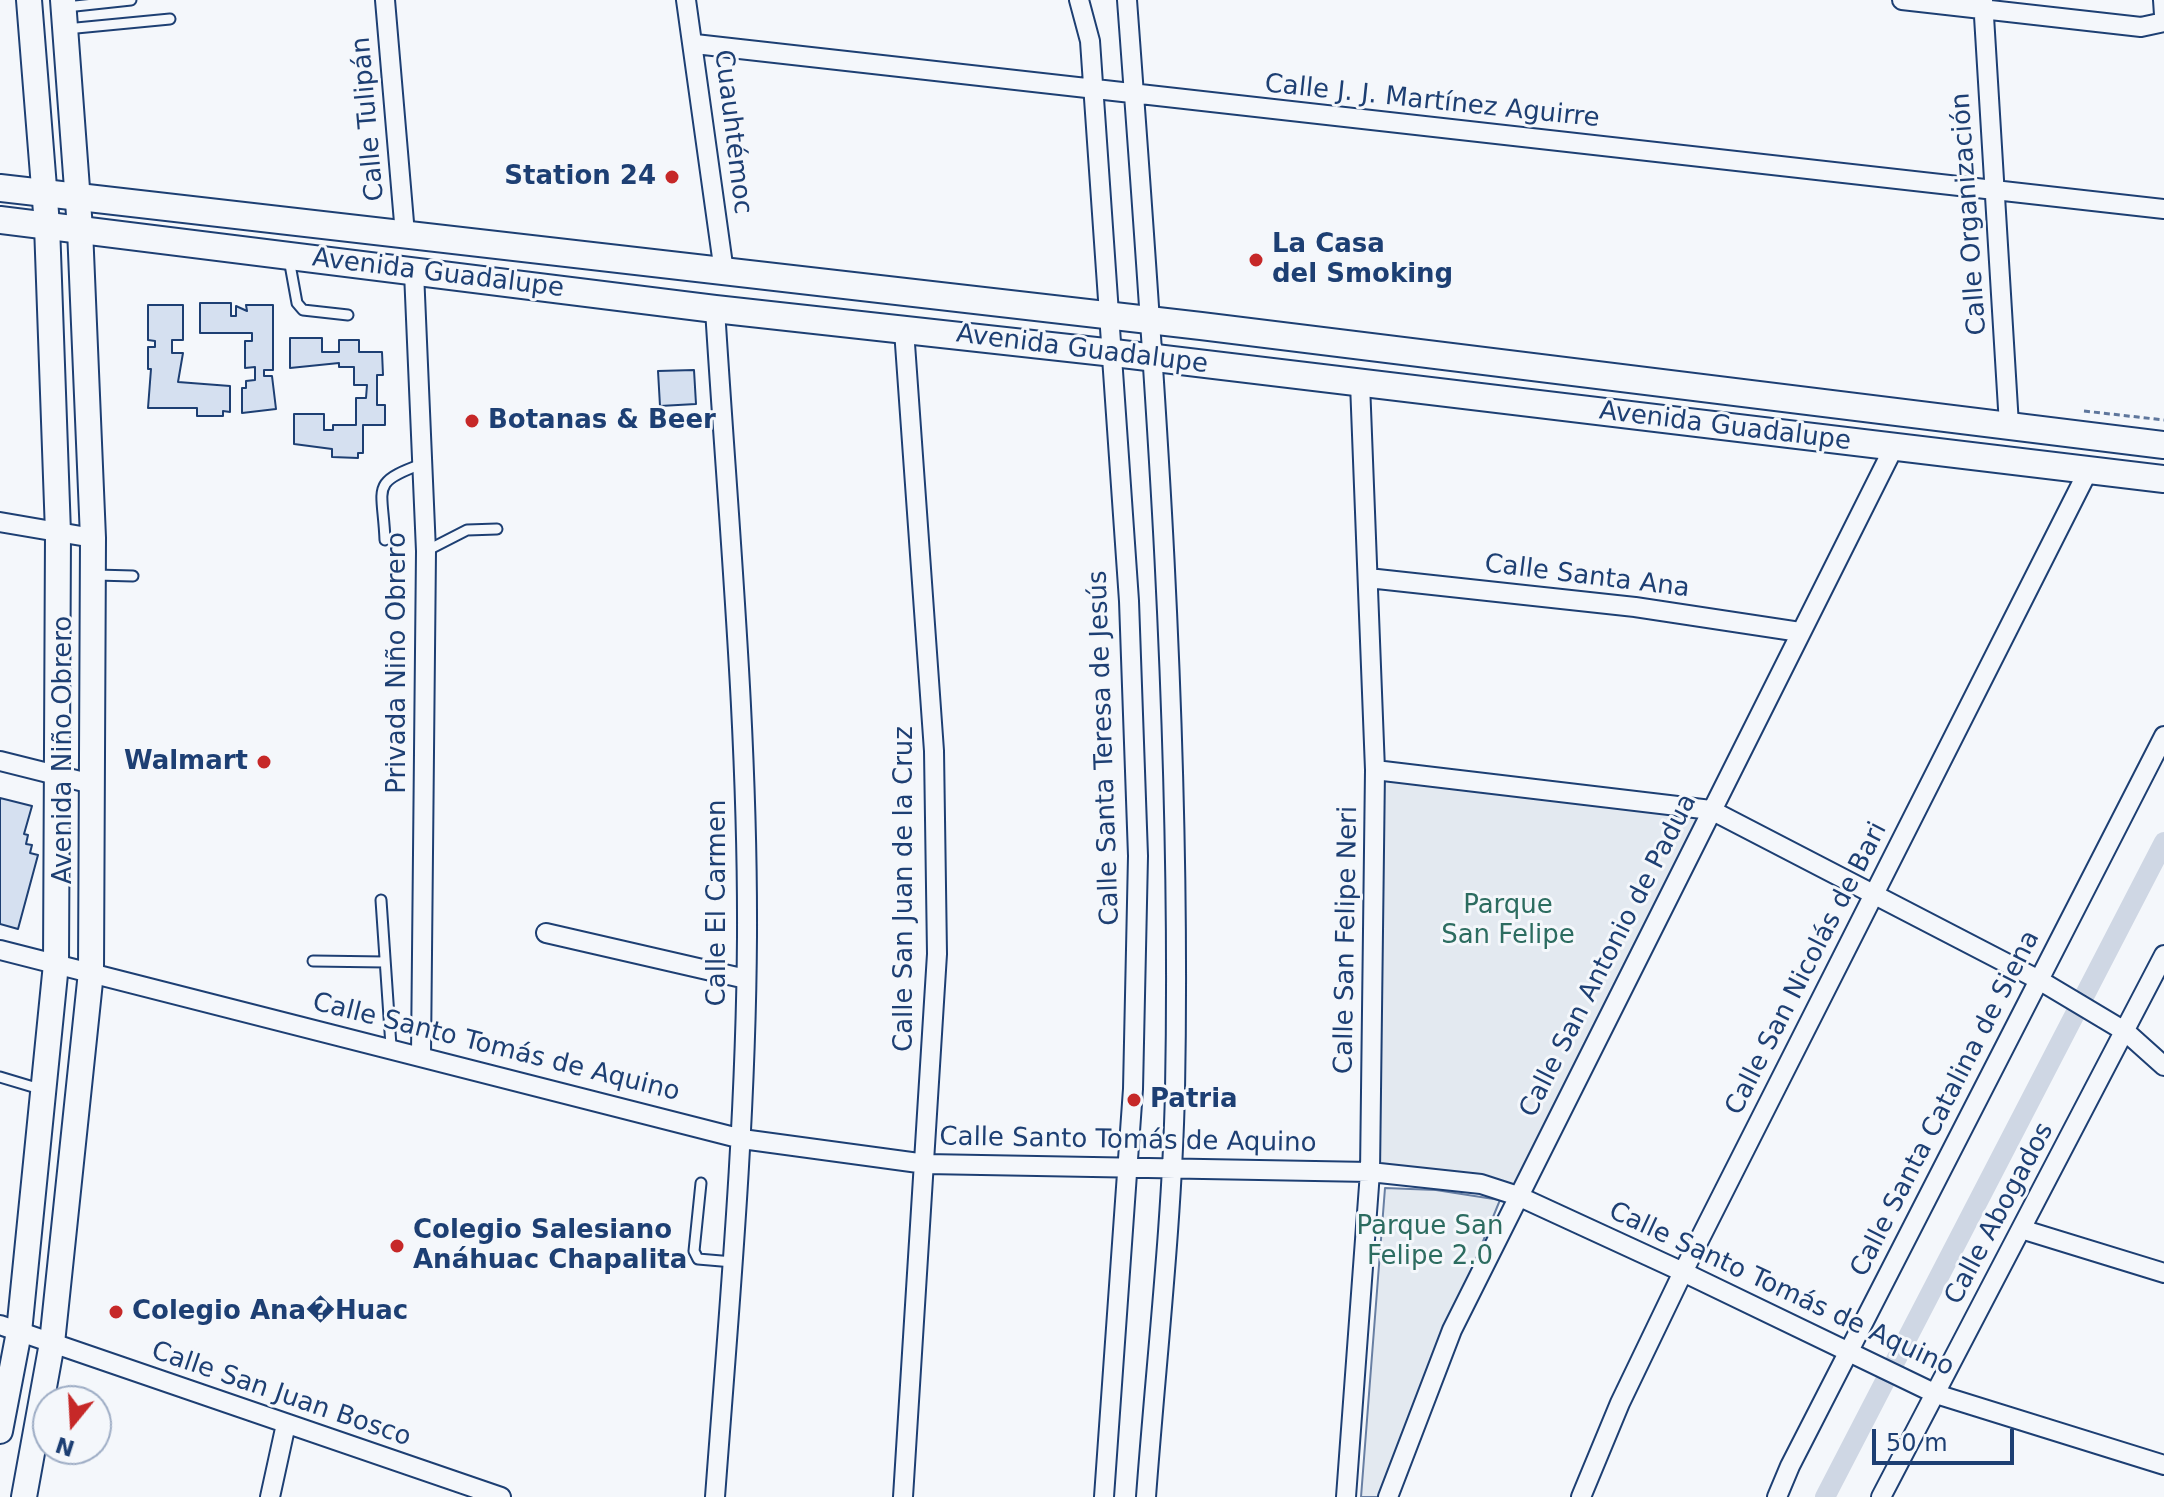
<!DOCTYPE html>
<html>
<head>
<meta charset="utf-8">
<style>
  body { margin:0 }
  #map { position:relative; width:2164px; height:1497px; overflow:hidden; background:#f4f7fb; font-family:"DejaVu Sans",sans-serif }
  canvas { display:block }
  .north { position:absolute; left:32px; top:1385px; width:80px; height:80px; box-sizing:border-box; background:#f4f7fb; border:2px solid #9eadc5; border-radius:50%; rotate:198deg; font-size:22px; font-weight:700; line-height:32px; text-align:center; color:#1d3f73 }
  .north::after { content:''; display:block; margin:auto; width:28px; height:36px; background:#c62828; clip-path:polygon(50% 0,100% 100%,50% 72%,0 100%) }
  .scale { position:absolute; left:1872px; top:1429px; width:142px; height:36px; box-sizing:border-box; border:4px solid #1d3f73; border-top:0; padding-left:10px; font-size:24px; line-height:28px; white-space:nowrap; color:#1d3f73; -webkit-text-stroke:6px #f4f7fb; paint-order:stroke }
</style>
</head>
<body>
<div id="map">
<canvas width="2164" height="1497"></canvas>
<div class="north">N</div>
<div class="scale">50 m</div>
</div>
<script>
const ctx = document.querySelector('canvas').getContext('2d');
ctx.lineJoin = 'round';
function paint(path, color) {
  ctx.fillStyle = color;
  ctx.fill(path, 'evenodd');
}
function strokePath(path, color, width, dash) {
  ctx.strokeStyle = color;
  ctx.lineWidth = width;
  ctx.lineCap = dash ? 'butt' : 'round';
  ctx.setLineDash(dash || []);
  ctx.stroke(path);
}
function write(font, color, halo, rows, align = 'center') {
  ctx.font = font + ' "DejaVu Sans",sans-serif';
  ctx.lineWidth = 6;
  ctx.setLineDash([]);
  ctx.textBaseline = 'middle';
  ctx.strokeStyle = halo;
  ctx.fillStyle = color;
  for (const [text, x, y, turn = 0] of rows) {
    ctx.save();
    ctx.translate(x, y);
    ctx.rotate((+turn || 0) * Math.PI / 180);
    ctx.textAlign = isNaN(turn) ? turn : align;
    if (halo) ctx.strokeText(text, 0, 0);
    ctx.fillText(text, 0, 0);
    ctx.restore();
  }
}
const green = new Path2D(`
  M1382,778L1707,813L1511,1191L1376,1167Z
  M1385,1188L1436,1190L1500,1200L1378,1497H1361Z`);
paint(green, '#e3e9f0');
strokePath(green, '#687fa3', 2);
strokePath(new Path2D(`
  M1825,1497L2164,842`), '#cfd7e4', 20);
const building = new Path2D(`
  M200,303H231V316H236V306L247,311L246,305H273V370H264V376H272L276,409L242,413V388H246V381L255,380V367L245,368V341H252V333H200Z
  M148,305H183V340H172V353H183L178,382L230,386V412L223,411V416H197V408H148L151,369H148V347H155V341L148,340Z
  M290,338H322V352H339V340H359V352H382L383,375H377V405H385V425H363V453H358V458L332,457V449L294,444V414H324V430H333V425H356V398H366L367,385H354V367H339V363L290,368Z
  M694,370L696,404L660,406L658,371Z
  M0,798L32,806L24,834L28,835L26,844L32,845L30,853L38,855L18,929L0,924Z`);
paint(building, '#d5e0f0');
strokePath(building, '#1d3f73', 2);
const service = new Path2D(`
  M66,7L131,0
  M66,29L170,19
  M289,259L297,303L303,310L348,315
  M385,540C383,487 369,483 422,464
  M426,551L467,530L497,529
  M96,575L133,576
  M381,900L391,1046
  M313,961L385,962
  M0,1077L40,1089
  M701,1183L694,1251L698,1259L733,1262`);
const minor = new Path2D(`
  M385,0L405,234
  M686,0L724,272
  M1079,0L1090,41L1129,601L1138,856L1133,1089L1104,1497
  M1127,0C1154,363 1182,727 1175,1091C1172,1226 1156,1362 1146,1497
  M1902,0L2141,27L2164,22
  M1983,0L2009,425
  M2163,0L2164,15
  M695,44L2164,209
  M414,272L426,551L421,1054
  M0,522L93,538
  M1368,578L1635,607L1800,632
  M0,761L92,784
  M1375,770L1711,810L2039,980L2126,1032L2164,1066
  M546,933L746,979
  M0,950L742,1139L926,1164L1370,1172L1481,1184L1518,1196L1683,1272L1936,1394L2164,1465
  M2021,1229L2164,1273
  M0,1325L501,1497
  M270,1497L286,1424
  M715,1497C729,1310 746,1124 747,936C748,727 728,518 715,309
  M903,1497L937,954L934,751L904,330
  M1346,1497L1370,1172L1375,770L1360,383
  M1388,1497L1452,1330L1894,447
  M1581,1497L1620,1403L1683,1272L2089,469
  M1777,1497L1790,1466L2164,736
  M1881,1497L2164,955`);
const secondary = new Path2D(`
  M0,1431L19,1332L56,964L58,533L47,225L29,0
  M24,1497L52,1343L91,972L93,538L80,229L63,0`);
const primary = new Path2D(`
  M0,188L1201,326L2164,445
  M0,220L715,309L1114,353L2164,479`);
strokePath(service, '#1d3f73', 13);
strokePath(minor, '#1d3f73', 22);
strokePath(secondary, '#1d3f73', 28);
strokePath(primary, '#1d3f73', 30);
strokePath(new Path2D(`
  M2084,411L2164,420`), '#5e769c', 3, [6, 4]);
strokePath(service, '#f4f7fb', 9);
strokePath(minor, '#f4f7fb', 18);
strokePath(secondary, '#f4f7fb', 24);
strokePath(primary, '#f4f7fb', 26);
for (const [x, y, r, color] of [
  [672,177,8,"#c62828"],
  [1256,260,8,"#c62828"],
  [472,421,8,"#c62828"],
  [264,762,8,"#c62828"],
  [1134,1100,8,"#c62828"],
  [397,1246,8,"#c62828"],
  [116,1312,8,"#c62828"]
]) {
  const dot = new Path2D();
  dot.arc(x, y, r, 0, 2 * Math.PI);
  ctx.fillStyle = color;
  ctx.fill(dot);
  strokePath(dot, '#f4f7fb', 3);
}
write('26px', '#1d3f73', '#f4f7fb', [
  ["Calle J. J. Martínez Aguirre",1432,102,6],
  ["Calle Tulipán",369,119,-95],
  ["Cuauhtémoc",732,132,83],
  ["Calle Organización",1970,214,-94],
  ["Avenida Guadalupe",438,274,7],
  ["Avenida Guadalupe",1082,350,7],
  ["Avenida Guadalupe",1725,427,7],
  ["Calle Santa Ana",1587,577,7],
  ["Privada Niño Obrero",398,663,-90],
  ["Calle Santa Teresa de Jesús",1105,748,-92],
  ["Avenida Niño Obrero",64,750,-90],
  ["Calle San Juan de la Cruz",905,889,-90],
  ["Calle El Carmen",718,903,-90],
  ["Calle San Felipe Neri",1347,940,-89],
  ["Calle San Antonio de Padua",1609,956,-63],
  ["Calle San Nicolás de Bari",1807,969,-63],
  ["Calle Santo Tomás de Aquino",496,1048,14],
  ["Calle Santa Catalina de Siena",1946,1104,-63],
  ["Calle Santo Tomás de Aquino",1128,1141,1],
  ["Calle Abogados",2000,1214,-62],
  ["Calle Santo Tomás de Aquino",1781,1290,25],
  ["Calle San Juan Bosco",281,1395,19]
]);
write('bold 26px', '#1d3f73', '#f4f7fb', [
  ["Station 24",656,177,"right"],
  ["La Casa",1272,245],
  ["del Smoking",1272,275],
  ["Botanas & Beer",488,421],
  ["Walmart",248,762,"right"],
  ["Patria",1150,1100],
  ["Colegio Salesiano",413,1231],
  ["Anáhuac Chapalita",413,1261],
  ["Colegio Ana�Huac",132,1312]
], 'left');
write('26px', '#2c6c60', '#f4f7fb', [
  ["Parque",1508,906],
  ["San Felipe",1508,936],
  ["Parque San",1430,1227],
  ["Felipe 2.0",1430,1257]
]);
</script>
</body>
</html>
